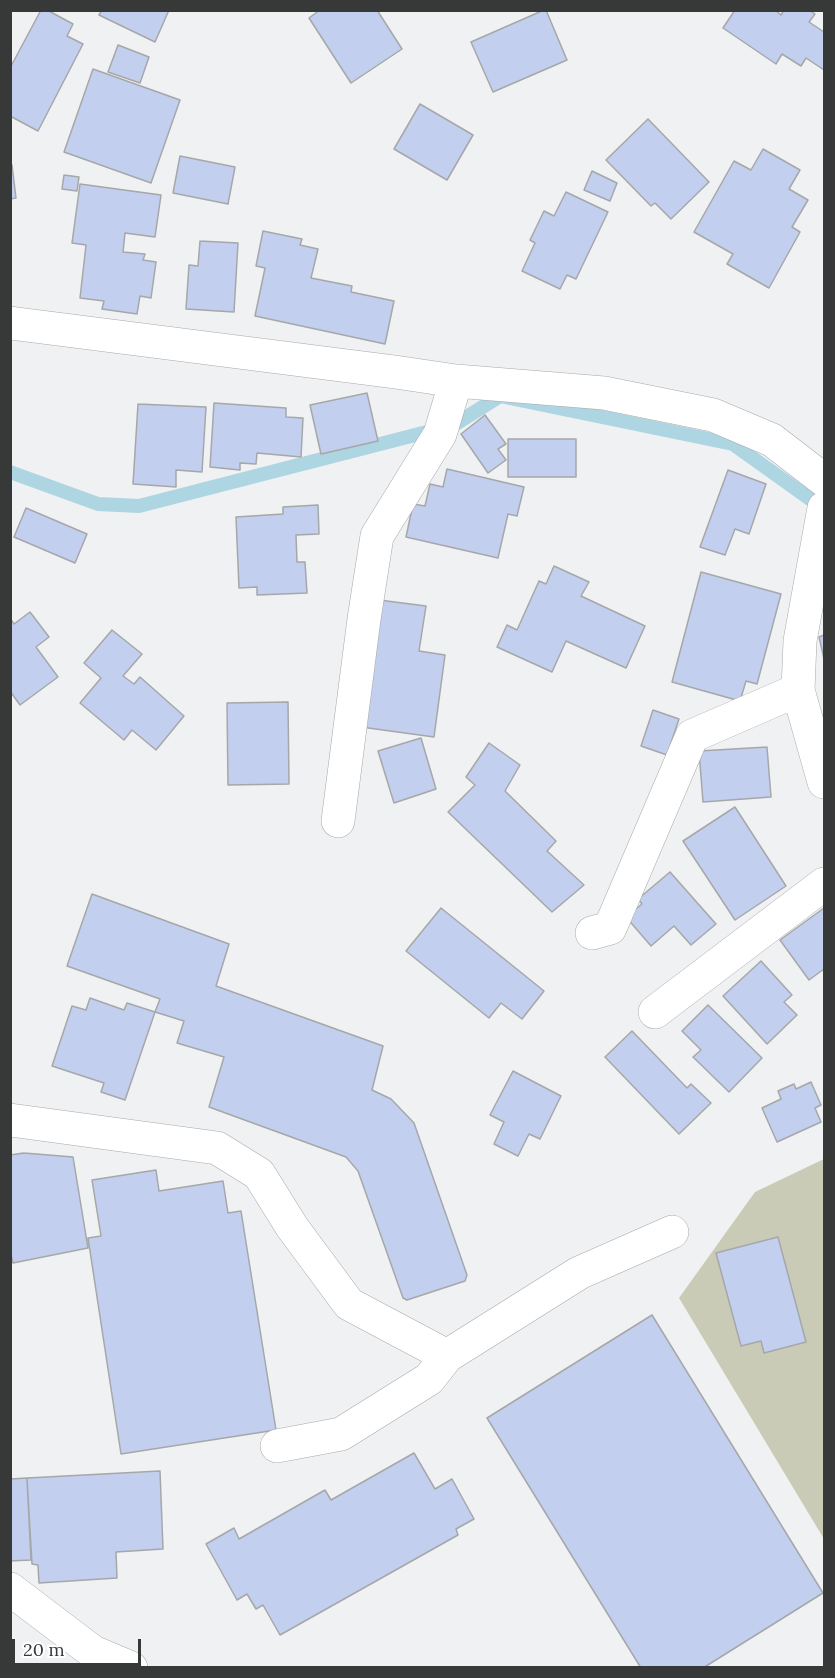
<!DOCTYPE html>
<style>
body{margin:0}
#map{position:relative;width:835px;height:1678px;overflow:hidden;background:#f0f1f2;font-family:Lora,serif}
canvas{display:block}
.frame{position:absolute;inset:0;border:12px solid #373838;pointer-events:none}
.scale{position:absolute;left:12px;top:1639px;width:129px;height:27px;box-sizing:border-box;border:3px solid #373838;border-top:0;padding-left:8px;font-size:18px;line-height:21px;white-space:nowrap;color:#373838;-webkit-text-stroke:4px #fdfeff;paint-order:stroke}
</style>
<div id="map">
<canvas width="835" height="1678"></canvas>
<div class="frame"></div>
<div class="scale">20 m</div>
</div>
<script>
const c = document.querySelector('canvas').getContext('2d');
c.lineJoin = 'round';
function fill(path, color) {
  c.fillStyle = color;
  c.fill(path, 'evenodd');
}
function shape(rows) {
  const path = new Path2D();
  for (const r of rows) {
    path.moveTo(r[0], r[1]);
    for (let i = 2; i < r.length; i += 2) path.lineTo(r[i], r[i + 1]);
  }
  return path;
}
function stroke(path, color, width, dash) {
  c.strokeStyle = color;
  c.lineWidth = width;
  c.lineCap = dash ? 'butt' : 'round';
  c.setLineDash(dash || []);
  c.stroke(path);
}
fill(shape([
 [824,1159,824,1539,679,1298,755,1192]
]), '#c9cbb6');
stroke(shape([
 [10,472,98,504,139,506,454,425,500,396,733,444,824,509]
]), '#add5e2', 14);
const building = shape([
 [41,10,47,10,73,24,67,36,83,44,38,131,10,116,10,68,41,10],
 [102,10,169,10,155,42,99,15,102,10],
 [320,10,377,10,402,49,351,83,309,18,320,10],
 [544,10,546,10,567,60,493,92,471,42,544,10],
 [735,10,775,10,781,15,784,10,809,10,815,14,809,22,824,32,824,70,806,58,801,66,782,54,776,64,723,28,735,10],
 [118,45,149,57,140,83,108,72,118,45],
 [93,69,180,100,151,183,64,152,93,69],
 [420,104,473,135,447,180,394,149,420,104],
 [648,119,709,182,671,219,655,203,651,206,606,160,648,119],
 [763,149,800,170,789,189,808,200,792,227,800,232,769,288,727,264,733,254,694,232,734,161,751,170,763,149],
 [180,156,235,167,228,204,173,193,180,156],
 [10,165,12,165,16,198,10,199,10,165],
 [592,171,617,183,610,201,584,190,592,171],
 [64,175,79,177,77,191,62,189,64,175],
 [80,184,161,195,155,237,125,233,123,252,145,254,143,260,156,262,151,298,140,296,137,314,102,309,104,301,80,298,86,245,72,243,80,184],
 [566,192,608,212,576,279,567,275,560,289,522,271,535,243,530,240,544,211,554,216,566,192],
 [263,231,302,239,300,245,318,249,311,278,352,286,351,292,394,301,385,344,255,316,265,268,256,266,263,231],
 [200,241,238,243,234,312,186,309,189,265,198,266,200,241],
 [367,393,378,441,321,454,310,405,367,393],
 [214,403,286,408,286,417,303,418,301,457,257,453,256,464,240,463,240,470,210,467,214,403],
 [138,404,206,407,202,472,176,470,176,487,133,484,138,404],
 [485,415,506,444,498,449,506,460,488,473,461,434,485,415],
 [508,439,576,439,576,477,508,477,508,439],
 [447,469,524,487,517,516,508,514,498,558,406,537,413,504,425,506,430,484,443,487,447,469],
 [728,470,766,484,749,534,735,529,725,555,700,547,728,470],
 [318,505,319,534,296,535,297,562,305,562,307,593,257,595,257,587,239,588,236,517,283,514,283,507,318,505],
 [26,508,87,534,75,563,14,537,26,508],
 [554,566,589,582,581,596,645,626,626,668,566,641,552,672,497,647,507,625,517,630,539,581,546,584,554,566],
 [701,572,781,594,757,684,746,681,740,701,672,682,701,572],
 [379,600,426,606,419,651,445,655,434,737,361,727,379,600],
 [30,612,49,637,36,647,58,677,20,705,10,691,10,618,14,624,30,612],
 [112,630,142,654,123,676,134,684,140,677,184,716,156,750,132,730,124,740,80,703,101,678,84,663,112,630],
 [824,635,824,659,819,637,824,635],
 [288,702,289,784,228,785,227,703,288,702],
 [653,710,679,719,667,755,641,746,653,710],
 [421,738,436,789,394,803,378,751,421,738],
 [489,743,520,765,505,791,556,841,547,851,584,885,552,912,448,812,475,785,466,777,489,743],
 [767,747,771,797,703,802,699,751,767,747],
 [735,807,786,886,735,920,683,841,735,807],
 [670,872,716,924,691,945,674,926,651,946,626,917,642,904,638,899,670,872],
 [92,894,229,944,216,986,383,1046,372,1090,391,1099,414,1123,467,1275,465,1281,407,1300,403,1298,358,1171,346,1157,209,1107,224,1057,177,1043,184,1021,155,1012,160,999,67,966,92,894],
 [441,908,544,991,522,1019,501,1003,489,1018,406,951,441,908],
 [824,908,824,969,809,980,780,940,824,908],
 [761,961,792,995,784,1002,797,1015,767,1044,723,996,761,961],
 [90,998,124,1010,127,1003,155,1012,125,1100,101,1092,104,1083,52,1066,72,1006,86,1010,90,998],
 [708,1005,762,1058,729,1092,693,1057,701,1050,682,1031,708,1005],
 [632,1031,687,1088,691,1084,711,1103,679,1134,605,1057,632,1031],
 [513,1071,561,1096,540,1139,529,1134,518,1156,494,1144,504,1122,490,1115,513,1071],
 [811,1082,821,1105,815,1108,821,1122,777,1142,762,1108,781,1099,778,1091,794,1084,796,1089,811,1082],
 [24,1153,73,1157,88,1248,13,1263,10,1251,10,1155,24,1153],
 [156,1170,159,1191,223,1181,228,1213,241,1211,276,1430,121,1454,88,1238,101,1236,92,1180,156,1170],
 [778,1237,806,1342,764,1353,761,1341,741,1346,716,1253,778,1237],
 [652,1315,823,1593,703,1668,641,1668,487,1418,652,1315],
 [414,1453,435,1489,452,1479,474,1519,456,1529,458,1535,280,1635,263,1605,256,1609,247,1594,237,1600,206,1544,234,1528,239,1539,325,1490,331,1500,414,1453],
 [160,1471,163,1549,116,1552,117,1578,39,1583,38,1565,32,1564,27,1478,160,1471],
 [27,1478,31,1560,10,1561,10,1479,27,1478]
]);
fill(building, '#c2cfee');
stroke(building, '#a6a7a9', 1.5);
const minor = shape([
 [10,323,395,372,456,381,604,393,713,415,772,440,824,480],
 [824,508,800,641,798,690,824,782],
 [338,821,364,619,377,536,440,434,456,381],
 [592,933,610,928,692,736,798,690],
 [655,1012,824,884],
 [10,1120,217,1148,259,1174,292,1227,349,1304,447,1356,579,1273,672,1232],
 [277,1446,341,1434,429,1379,447,1356],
 [10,1589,93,1652,131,1668]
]);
stroke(minor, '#a8a9ab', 34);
stroke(minor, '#fff', 33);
</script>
